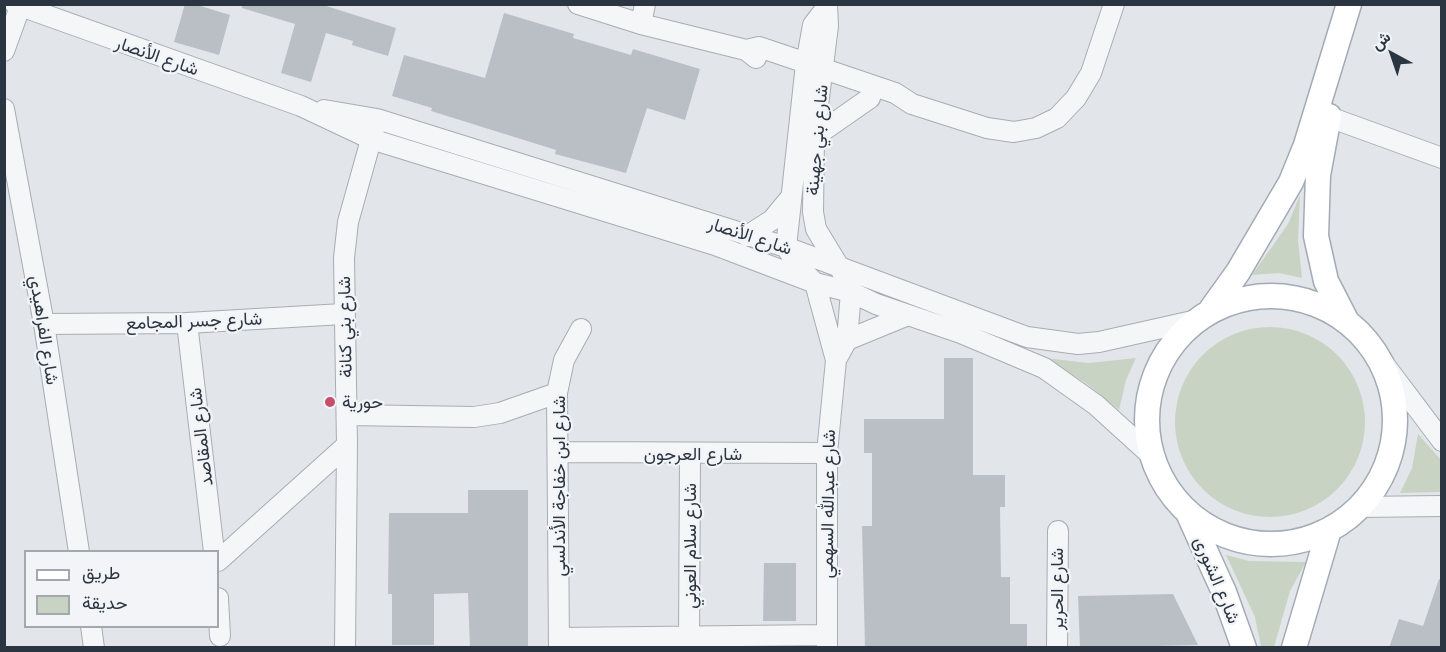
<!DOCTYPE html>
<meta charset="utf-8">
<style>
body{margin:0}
#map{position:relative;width:1446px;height:652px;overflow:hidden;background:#e2e6ea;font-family:Lato,Vazirmatn,sans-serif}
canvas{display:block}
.frame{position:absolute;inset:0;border:6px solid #2b3541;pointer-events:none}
.legend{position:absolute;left:24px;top:550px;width:195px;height:78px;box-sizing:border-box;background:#f2f4f7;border:2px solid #a2a8ae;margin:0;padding:8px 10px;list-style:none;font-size:18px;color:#2b3541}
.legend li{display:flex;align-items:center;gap:12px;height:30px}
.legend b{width:30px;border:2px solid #a2a8ae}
.north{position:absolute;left:1362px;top:24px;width:60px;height:60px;-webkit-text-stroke:4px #f2f4f7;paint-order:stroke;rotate:320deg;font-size:16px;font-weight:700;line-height:24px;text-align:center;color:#2b3541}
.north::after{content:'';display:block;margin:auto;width:21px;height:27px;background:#2b3541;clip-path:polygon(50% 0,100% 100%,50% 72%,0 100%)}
</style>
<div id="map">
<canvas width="1446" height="652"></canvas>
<div class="frame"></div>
<ul class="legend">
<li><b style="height:8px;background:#fff"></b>طريق</li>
<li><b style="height:16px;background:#c9d3c4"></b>حديقة</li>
</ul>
<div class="north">ش</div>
</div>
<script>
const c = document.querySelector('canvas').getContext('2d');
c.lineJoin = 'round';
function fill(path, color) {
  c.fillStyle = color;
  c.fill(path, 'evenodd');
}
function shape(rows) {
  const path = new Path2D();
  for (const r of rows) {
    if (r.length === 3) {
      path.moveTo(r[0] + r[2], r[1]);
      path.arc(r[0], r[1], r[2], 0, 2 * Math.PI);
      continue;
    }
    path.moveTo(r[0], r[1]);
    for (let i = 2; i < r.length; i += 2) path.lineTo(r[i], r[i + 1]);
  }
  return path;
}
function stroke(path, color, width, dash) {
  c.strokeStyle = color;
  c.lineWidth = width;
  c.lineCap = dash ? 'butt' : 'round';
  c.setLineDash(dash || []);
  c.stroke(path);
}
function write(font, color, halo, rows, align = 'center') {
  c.font = font + ' Lato,Vazirmatn,sans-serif';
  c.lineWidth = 4.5;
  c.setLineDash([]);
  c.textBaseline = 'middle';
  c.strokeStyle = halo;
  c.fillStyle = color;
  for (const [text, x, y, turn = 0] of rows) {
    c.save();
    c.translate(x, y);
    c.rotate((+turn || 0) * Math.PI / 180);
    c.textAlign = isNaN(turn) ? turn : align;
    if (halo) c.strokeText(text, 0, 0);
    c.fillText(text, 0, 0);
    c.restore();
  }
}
fill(shape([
 [1300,195,1298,240,1302,278,1279,273,1252,275,1288,224],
 [1270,422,95],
 [1045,358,1089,363,1136,358,1126,380,1119,410,1087,384],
 [1418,434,1441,460,1441,492,1400,493,1412,468],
 [1226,555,1249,561,1306,562,1290,591,1274,647,1261,647,1255,617]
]), '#c9d3c4');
fill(shape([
 [185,4,194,4,230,15,219,55,174,42],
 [242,4,320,4,396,28,388,56,352,45,353,41,326,33,311,82,281,73,295,24,242,8],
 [504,13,574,34,573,38,631,55,633,49,700,69,685,120,647,108,626,173,555,154,556,150,431,111,432,108,392,96,404,55,485,78],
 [944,358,973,358,973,475,1005,475,1005,507,1000,507,1001,577,1010,577,1010,624,1027,624,1027,648,865,648,862,526,872,526,872,453,864,453,864,419,944,419],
 [468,490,528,490,528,648,470,648,468,593,434,594,434,645,392,645,392,594,388,594,389,513,468,513],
 [764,563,796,563,796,621,763,621],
 [1439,579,1442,580,1442,648,1389,648,1399,619,1423,626],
 [1173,594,1198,645,1080,648,1078,596]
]), '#babfc6');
const minor = shape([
 [15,4,301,106,371,139,715,245,815,283,851,292,876,304,961,333,1044,368,1096,405,1151,455],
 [578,4,641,24,746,50,756,58],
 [827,4,828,26,814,137,813,212,816,229,847,280,851,292,847,340,836,360,827,453,827,648],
 [826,8,813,25,806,64,786,247,798,266,815,283,836,360],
 [641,24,645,4],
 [746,50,759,47,895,93,912,104,987,128,1014,132,1036,128,1057,118,1076,98,1091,73,1114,4],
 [4,51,20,7],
 [4,109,44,324,79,552],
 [324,110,377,119,786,247,1027,337,1078,344,1099,342,1197,320],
 [1329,117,1442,158],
 [814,137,870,98],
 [747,236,772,220,791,197],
 [187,323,214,552],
 [44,324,187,323,343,314],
 [847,340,908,315],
 [1378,356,1442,441],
 [347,415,474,417,500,413,557,393],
 [558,452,827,453],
 [1359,507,1442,506],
 [218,561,347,445],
 [218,598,220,636],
 [91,626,94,648],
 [559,638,826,635],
 [689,638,690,455],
 [345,648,347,445,344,258,348,222,374,129],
 [559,648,557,393,564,360,581,329],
 [1057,648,1058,531]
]);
const major = shape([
 [1329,116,1318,175,1316,236,1326,281,1346,320],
 [1271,420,124],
 [1210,311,1238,272,1291,182,1306,145,1349,4],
 [1189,515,1224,592,1244,648],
 [1294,648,1329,530]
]);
stroke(minor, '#a7adb4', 22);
stroke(major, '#a2abb5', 27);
stroke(minor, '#f5f6f8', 20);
stroke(major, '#fff', 24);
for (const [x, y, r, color] of [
 [330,402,6,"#c74f69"]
]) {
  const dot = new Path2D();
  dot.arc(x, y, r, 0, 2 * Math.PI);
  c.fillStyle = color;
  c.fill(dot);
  stroke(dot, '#f2f4f7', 2);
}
write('18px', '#2b3541', '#f2f4f7', [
 ["شارع الأنصار",157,56,19],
 ["شارع بني جهينة",817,140,-85],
 ["شارع الأنصار",750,236,18],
 ["شارع جسر المجامع",194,321,-2],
 ["شارع بني كنانة",345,327,-91],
 ["شارع الفراهيدي",44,330,81],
 ["شارع المقاصد",201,437,-97],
 ["شارع العرجون",693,454],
 ["شارع ابن خفاجة الأندلسي",559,486,-90],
 ["شارع عبدالله السهمي",828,504,-89],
 ["شارع سلام العوني",690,546,-90],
 ["شارع الشورى",1217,580,67],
 ["شارع الحرير",1057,589,-90]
]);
write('18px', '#2b3541', '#f2f4f7', [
 ["حورية",342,402]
], 'left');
</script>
